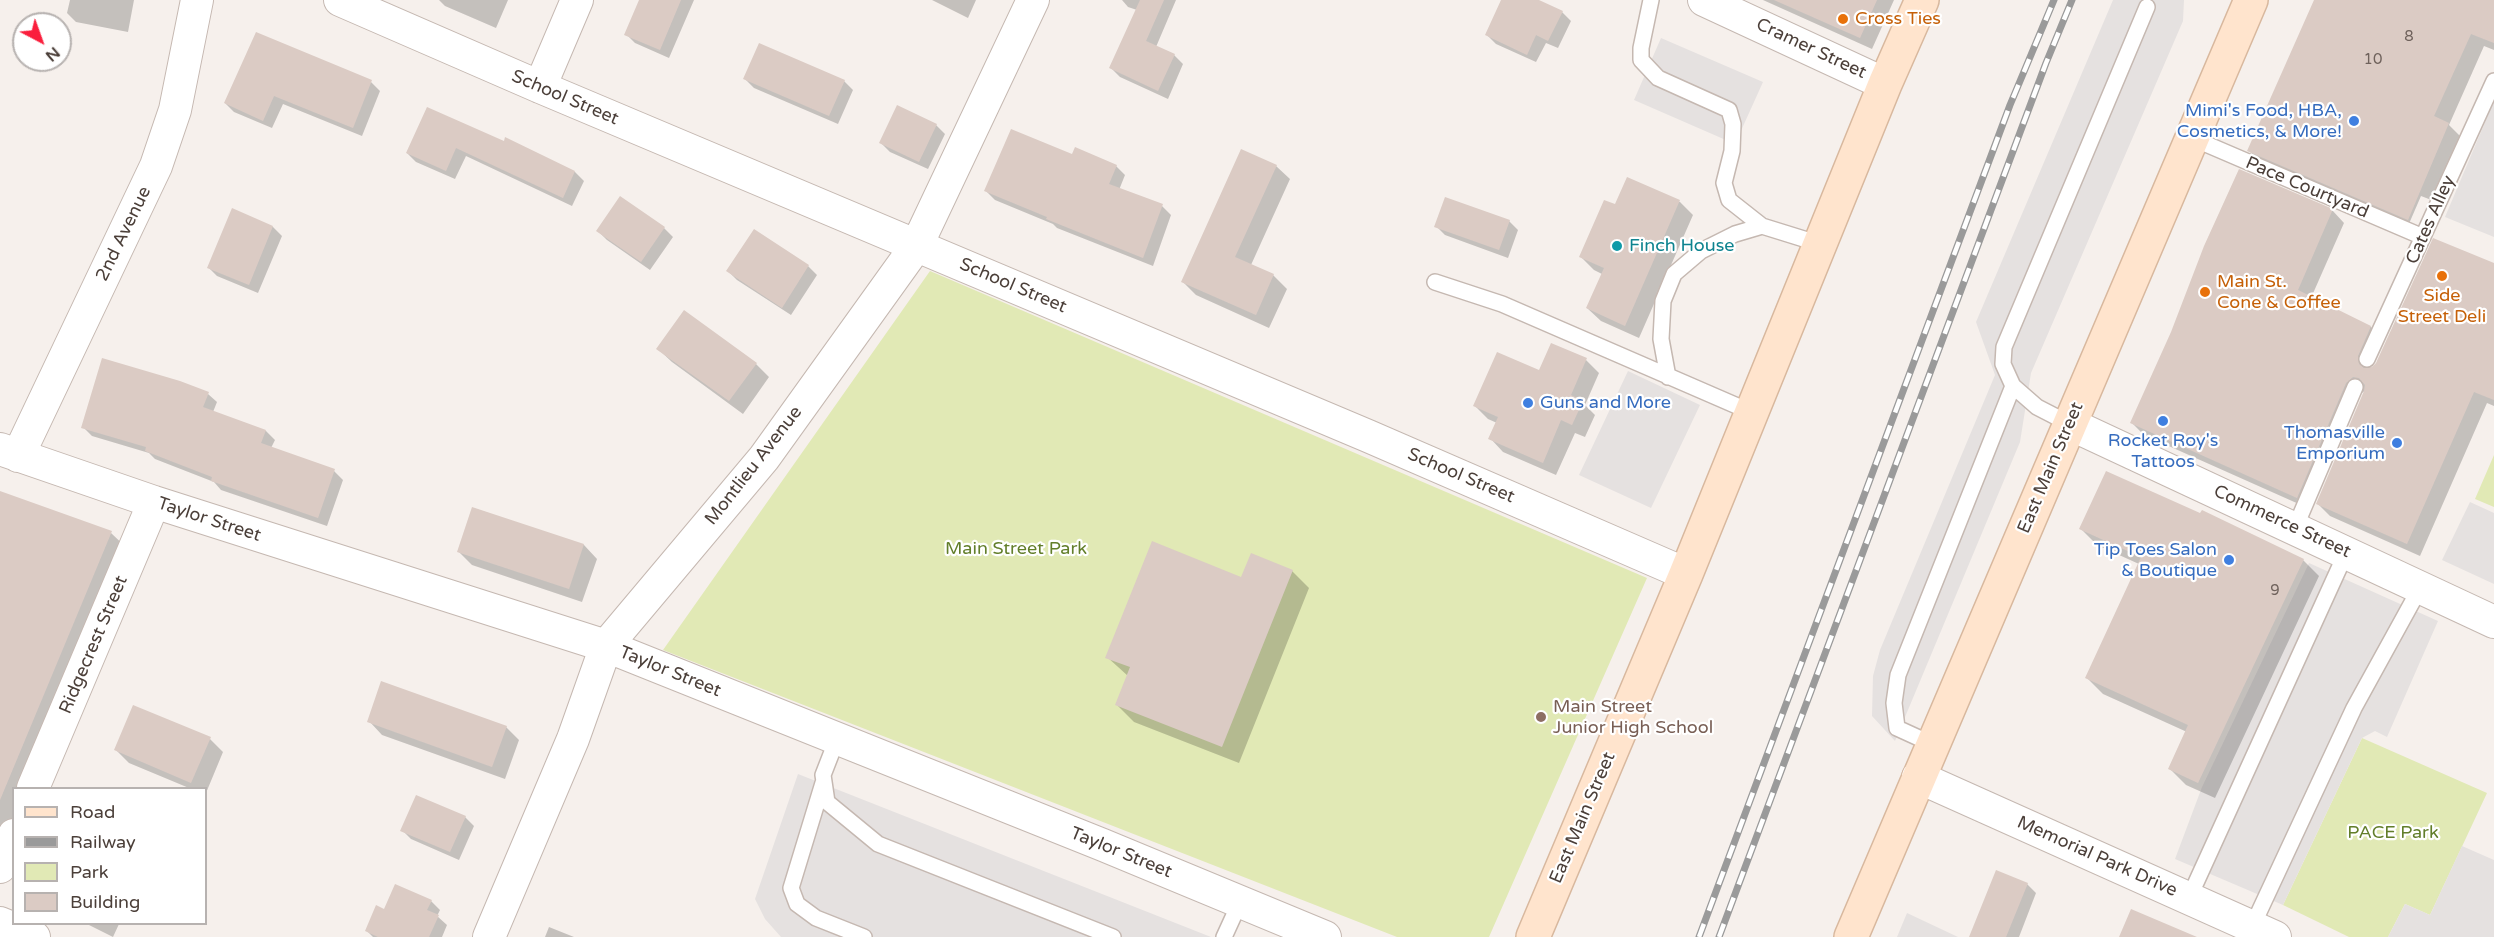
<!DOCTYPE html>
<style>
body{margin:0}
#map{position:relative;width:2494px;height:937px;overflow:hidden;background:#f6f0ec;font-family:"Varela Round",sans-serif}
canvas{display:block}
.legend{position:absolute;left:12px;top:787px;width:195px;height:138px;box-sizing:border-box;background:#fff;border:2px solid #b7b2b0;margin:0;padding:8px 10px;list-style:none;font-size:18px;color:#4b3f39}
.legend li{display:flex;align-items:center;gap:12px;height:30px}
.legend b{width:30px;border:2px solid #b7b2b0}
.north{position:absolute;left:12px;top:12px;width:60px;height:60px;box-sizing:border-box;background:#fff;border:2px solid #b7b2b0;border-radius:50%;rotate:139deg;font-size:16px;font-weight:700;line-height:24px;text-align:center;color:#4b3f39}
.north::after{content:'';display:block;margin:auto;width:21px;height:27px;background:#fa1e3c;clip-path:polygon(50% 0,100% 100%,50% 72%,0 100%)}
</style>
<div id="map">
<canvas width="2494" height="937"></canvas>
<ul class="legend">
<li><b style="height:8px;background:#ffe4cd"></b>Road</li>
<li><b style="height:8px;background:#9a9a9a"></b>Railway</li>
<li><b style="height:16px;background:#e1e9b5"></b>Park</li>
<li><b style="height:16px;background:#dbcbc4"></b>Building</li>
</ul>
<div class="north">N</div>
</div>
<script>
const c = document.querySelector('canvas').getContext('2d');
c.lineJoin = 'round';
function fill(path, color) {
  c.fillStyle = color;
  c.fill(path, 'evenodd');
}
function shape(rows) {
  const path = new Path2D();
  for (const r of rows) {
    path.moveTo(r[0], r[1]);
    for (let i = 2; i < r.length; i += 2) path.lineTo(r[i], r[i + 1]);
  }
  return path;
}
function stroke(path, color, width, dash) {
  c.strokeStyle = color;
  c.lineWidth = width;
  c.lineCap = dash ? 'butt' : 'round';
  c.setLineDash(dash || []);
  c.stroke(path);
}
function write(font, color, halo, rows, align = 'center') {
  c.font = font + ' "Varela Round",sans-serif';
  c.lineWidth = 4.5;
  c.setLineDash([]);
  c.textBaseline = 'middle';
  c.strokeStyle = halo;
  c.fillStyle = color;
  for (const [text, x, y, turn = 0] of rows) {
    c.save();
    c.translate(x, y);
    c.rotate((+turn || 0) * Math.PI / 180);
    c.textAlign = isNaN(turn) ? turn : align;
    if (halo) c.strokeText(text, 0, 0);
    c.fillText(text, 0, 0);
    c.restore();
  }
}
fill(shape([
 [930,271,1647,578,1489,937,1397,937,663,650],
 [2494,455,2494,507,2475,499],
 [2362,738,2487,793,2430,915,2405,904,2388,937,2349,937,2283,905]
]), '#e1e9b5');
fill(shape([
 [2113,0,2184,0,2183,21,2031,373,2020,442,1895,741,1872,716,1873,676,1880,650,1995,375,1976,322],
 [1661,38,1763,82,1735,144,1634,100],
 [2494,101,2494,237,2445,217],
 [1628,371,1700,405,1651,508,1579,475],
 [2470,502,2494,513,2494,584,2442,560],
 [2309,563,2438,621,2387,737,2375,731,2362,738,2283,905,2175,859,2202,787],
 [798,774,1211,937,781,937,765,919,755,899],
 [2462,846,2494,860,2494,937,2388,937,2405,904,2430,915],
 [1907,913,1958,937,1897,937]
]), '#e5e1e0');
fill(shape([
 [70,0,134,0,128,32,76,22,67,13],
 [439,0,508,0,496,28,445,6],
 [641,0,694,0,669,58,635,43,626,34],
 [932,0,976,0,968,18],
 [1122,0,1176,0,1156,47,1174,55,1183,64,1168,99,1120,77,1111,68,1137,10,1128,7],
 [1503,0,1535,0,1562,12,1571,21,1558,48,1546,43,1536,62,1496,44,1487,35],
 [1763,0,1894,0,1872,49],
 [2315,0,2494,0,2494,50,2484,46,2449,125,2461,137,2434,201,2421,196,2408,226,2262,163,2249,151],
 [745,79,844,81,853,90,838,124,754,88],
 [371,82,380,91,362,136,283,104,272,128,234,112,225,103],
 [936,125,945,134,928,169,890,152,881,143],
 [506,139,575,172,584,181,572,206,466,156,455,179,416,162,407,153,504,143],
 [1073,156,1116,166,1125,175,1119,190,1162,206,1171,215,1153,266,1057,228,1053,224,995,200,986,191],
 [1276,166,1290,179,1251,265,1273,275,1287,289,1269,328,1196,295,1183,282],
 [1628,179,1680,202,1693,215,1639,338,1601,321,1587,308,1602,274,1594,270,1581,257,1615,206],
 [233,210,273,227,282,236,258,293,217,276,208,267],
 [2332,210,2344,223,2311,298,2371,327,2383,339,2370,369,2494,266,2494,406,2487,403,2420,556,2330,516,2318,504,2366,390,2358,396,2310,509,2144,435,2132,423],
 [1509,221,1518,230,1508,258,1445,235,1436,226],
 [664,228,673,237,650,270,607,240,598,231],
 [808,266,817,275,791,315,737,280,728,271],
 [658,349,756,364,769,377,743,414,672,362],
 [1586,360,1599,373,1585,405,1595,415,1585,437,1575,433,1556,475,1503,452,1490,438,1497,423,1488,419,1475,406,1540,372],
 [208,394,217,402,213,412,266,431,275,440,271,448,334,471,343,480,327,526,221,490,214,482,155,459,149,453,92,436,83,427],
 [0,492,111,533,129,550,29,788,14,788,14,827,0,829],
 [473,508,584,545,597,559,582,602,472,565,459,552],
 [2081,529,2303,560,2319,576,2215,798,2186,785,2170,769,2187,732,2103,694,2087,678,2139,564,2097,545],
 [1292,571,1309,588,1239,763,1134,722,1117,705,1128,676,1107,657,1242,579],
 [369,721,506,727,519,740,505,779,382,735],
 [210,739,223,752,206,793,206,788,189,788,129,763,116,750],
 [465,817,474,826,459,860,411,839,402,830],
 [2027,884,2036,893,2019,937,1976,937],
 [431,901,440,910,437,916,447,925,442,937,373,937,367,931],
 [87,924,119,924,113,937],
 [549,927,574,937,545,937]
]), '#0003');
fill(shape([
 [639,0,681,0,660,50,624,35],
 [1140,0,1164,0,1146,41,1175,54,1158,91,1109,68],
 [1501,0,1539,0,1563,11,1548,41,1536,35,1527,55,1485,35],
 [1774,0,1877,0,1860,38],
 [2314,0,2494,0,2494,43,2471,34,2434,116,2449,123,2408,220,2247,151],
 [256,32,372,80,353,128,274,96,263,121,224,103],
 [759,43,845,80,829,116,743,79],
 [897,105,937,124,919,162,879,143],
 [427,107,504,141,505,137,575,171,563,198,456,148,446,171,406,153],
 [1011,129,1072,154,1075,147,1117,165,1109,184,1163,204,1143,258,1046,219,1047,217,984,191],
 [1241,149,1277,165,1235,257,1274,274,1256,315,1181,282],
 [2239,169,2333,209,2298,290,2371,326,2358,356,2359,364,2364,368,2372,367,2376,363,2433,238,2494,263,2494,400,2474,392,2407,544,2316,504,2364,391,2365,385,2359,378,2353,377,2346,383,2297,498,2130,423,2171,332,2204,246],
 [1627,177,1680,200,1625,326,1586,308,1604,268,1579,257,1604,200,1615,204],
 [620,196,665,227,641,262,596,231],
 [1445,197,1510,220,1499,250,1434,227],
 [232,208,273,226,249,285,207,268],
 [754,229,809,265,782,308,726,271],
 [684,310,757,363,729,401,656,349],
 [1551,343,1587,358,1571,395,1583,401,1572,425,1561,420,1543,463,1488,439,1498,417,1473,406,1497,352,1539,370],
 [102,358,180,381,209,392,203,407,266,430,261,443,335,469,318,518,211,481,212,477,145,451,146,447,81,428],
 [2106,471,2200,513,2202,510,2304,559,2198,783,2168,769,2188,725,2085,678,2141,557,2079,529],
 [0,491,112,531,0,800],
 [472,507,584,544,569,589,457,552],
 [1152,541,1241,577,1251,553,1293,570,1222,747,1115,705,1130,667,1105,658],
 [381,681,507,726,492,767,367,722],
 [133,705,211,737,191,783,114,750],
 [416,795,466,816,450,852,400,831],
 [1996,870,2028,883,2006,937,1969,937],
 [395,884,432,900,427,910,439,915,429,937,378,937,365,931,376,905,384,909],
 [2131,909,2197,937,2119,937]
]), '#dbcbc4');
const lane = shape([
 [1651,0,1641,48,1641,60,1658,78,1729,110,1733,124,1732,151,1724,183,1729,200,1762,226],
 [2192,138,2423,237],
 [1435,282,1502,304,1751,412],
 [2367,359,2494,81],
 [1668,377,1661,339,1663,301,1674,274,1701,251,1735,234,1762,226,1820,244],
 [2070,424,2037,407,2013,386,2003,364,2004,347,2147,7],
 [2295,528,2355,387],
 [837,739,823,775,827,802,878,844,1113,937],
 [1932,744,1897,728,1894,703,1898,675,2013,386],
 [823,783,791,888,797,904,816,918,864,937],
 [2189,898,2346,553],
 [2252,927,2354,708,2420,588],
 [1224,937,1240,902]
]);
const street = shape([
 [340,0,540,87,1368,436,1686,574],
 [1704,0,1885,84],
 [540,87,577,0],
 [2070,424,2494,622],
 [0,449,154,502,606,646,1103,845,1325,937],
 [18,456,156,166,175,110,197,0],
 [1918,777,2275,937],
 [33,788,154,502],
 [0,867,14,835],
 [0,923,34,937],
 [489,937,573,739,606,646,764,458,917,245,1033,0]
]);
const secondary = shape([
 [1533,937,1686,574,1885,84,1922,0],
 [1851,937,2251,0]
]);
stroke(lane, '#c5b8b1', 18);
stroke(street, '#c5b8b1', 34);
stroke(secondary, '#d8b89e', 36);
stroke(lane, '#fff', 15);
stroke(street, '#fff', 32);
stroke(secondary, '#ffe4cd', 33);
const rail = shape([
 [1699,937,2010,105,2054,0],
 [1719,937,2046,63,2072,0]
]);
stroke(rail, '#9a9a9a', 7);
stroke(rail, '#fff', 4.5, [14]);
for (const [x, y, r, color] of [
 [1843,19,6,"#e8710a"],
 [2354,121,6,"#3f7fe0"],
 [1617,246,6,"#0f9aa8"],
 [2442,276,6,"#e8710a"],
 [2205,292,6,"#e8710a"],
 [1528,403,6,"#3f7fe0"],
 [2163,421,6,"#3f7fe0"],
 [2397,443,6,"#3f7fe0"],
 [2229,560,6,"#3f7fe0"],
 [1541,717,6,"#8d6e63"]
]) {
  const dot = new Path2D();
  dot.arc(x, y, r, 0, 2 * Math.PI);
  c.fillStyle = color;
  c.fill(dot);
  stroke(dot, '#fff', 2);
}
write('15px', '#6f625c', null, [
 ["8",2409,37],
 ["10",2373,60],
 ["9",2275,591]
]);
write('18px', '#c56008', '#fff', [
 ["Cross Ties",1855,19],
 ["Main St.",2217,282],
 ["Cone & Coffee",2217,303],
 ["Side",2442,296,"center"],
 ["Street Deli",2442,317,"center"]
], 'left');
write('18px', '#4b3f39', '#fff', [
 ["Cramer Street",1811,49,25],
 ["School Street",565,98,23],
 ["Pace Courtyard",2307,188,23],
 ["Cates Alley",2431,220,-66],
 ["2nd Avenue",124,234,-64],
 ["School Street",1013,286,23],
 ["Montlieu Avenue",754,466,-52],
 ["East Main Street",2051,468,-67],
 ["School Street",1461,476,23],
 ["Taylor Street",209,520,18],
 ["Commerce Street",2282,522,25],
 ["Ridgecrest Street",94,645,-67],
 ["Taylor Street",670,672,22],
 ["East Main Street",1583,818,-67],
 ["Taylor Street",1121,853,22],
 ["Memorial Park Drive",2097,857,24]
]);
write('18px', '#366cbe', '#fff', [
 ["Mimi's Food, HBA,",2342,111],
 ["Cosmetics, & More!",2342,132],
 ["Guns and More",1540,403,"left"],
 ["Thomasville",2385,433],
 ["Emporium",2385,454],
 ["Rocket Roy's",2163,441,"center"],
 ["Tattoos",2163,462,"center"],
 ["Tip Toes Salon",2217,550],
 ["& Boutique",2217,571]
], 'right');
write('18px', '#0d838f', '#fff', [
 ["Finch House",1629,246]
], 'left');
write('18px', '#627e2a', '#fff', [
 ["Main Street Park",1016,549],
 ["PACE Park",2393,833]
]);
write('18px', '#785e54', '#fff', [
 ["Main Street",1553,707],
 ["Junior High School",1553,728]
], 'left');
</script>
